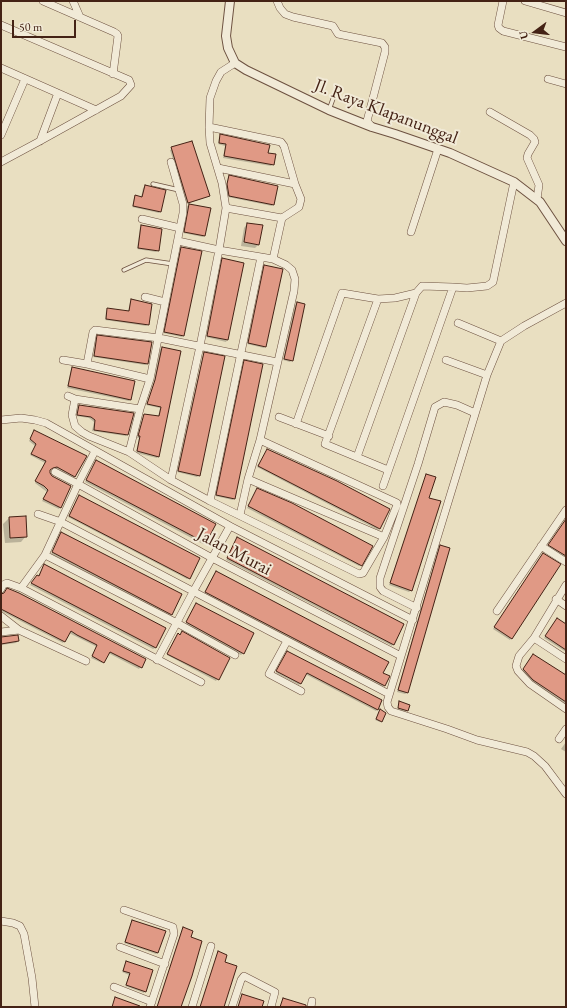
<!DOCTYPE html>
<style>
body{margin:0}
#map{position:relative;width:567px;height:1008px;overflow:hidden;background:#e9dfc1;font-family:"EB Garamond",serif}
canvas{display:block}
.frame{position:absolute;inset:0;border:2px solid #442215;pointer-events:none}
.north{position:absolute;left:515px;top:12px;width:40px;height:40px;-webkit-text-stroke:3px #f1ead7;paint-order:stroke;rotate:255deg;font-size:11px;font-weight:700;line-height:16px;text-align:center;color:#442215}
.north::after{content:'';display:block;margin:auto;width:14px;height:18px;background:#442215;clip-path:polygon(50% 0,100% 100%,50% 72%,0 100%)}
.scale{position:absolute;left:12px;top:20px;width:64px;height:18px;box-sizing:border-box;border:2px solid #442215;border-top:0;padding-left:5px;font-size:12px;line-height:14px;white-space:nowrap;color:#442215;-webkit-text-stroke:3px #f1ead7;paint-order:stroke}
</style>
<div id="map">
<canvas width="567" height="1008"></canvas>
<div class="frame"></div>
<div class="north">U</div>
<div class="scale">50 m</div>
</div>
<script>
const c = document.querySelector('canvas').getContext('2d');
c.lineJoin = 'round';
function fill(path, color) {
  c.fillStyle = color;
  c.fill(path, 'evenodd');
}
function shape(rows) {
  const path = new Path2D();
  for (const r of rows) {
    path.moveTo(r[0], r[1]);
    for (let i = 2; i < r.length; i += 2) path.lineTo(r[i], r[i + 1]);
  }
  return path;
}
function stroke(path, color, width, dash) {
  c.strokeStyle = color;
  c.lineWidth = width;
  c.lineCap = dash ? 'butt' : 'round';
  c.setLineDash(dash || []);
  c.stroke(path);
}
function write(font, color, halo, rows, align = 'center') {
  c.font = font + ' "EB Garamond",serif';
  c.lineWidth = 4;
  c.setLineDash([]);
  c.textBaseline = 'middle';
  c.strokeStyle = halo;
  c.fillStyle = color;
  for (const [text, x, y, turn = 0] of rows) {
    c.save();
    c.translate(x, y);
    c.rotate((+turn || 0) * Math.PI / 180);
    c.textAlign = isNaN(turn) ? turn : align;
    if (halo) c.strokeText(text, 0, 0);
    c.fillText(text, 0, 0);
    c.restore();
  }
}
fill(shape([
 [221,136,267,154,273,164,271,166,223,158,225,146,218,144,219,137],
 [192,142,209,196,187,204,170,150],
 [229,176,273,204,272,206,228,197,226,186,228,178],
 [145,186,160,211,159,213,132,207,134,198,135,196,141,198,143,188],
 [189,205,210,209,204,236,203,237,183,233,187,206],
 [247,224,258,245,255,248,241,246,244,228],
 [142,226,158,250,156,252,137,249,140,227],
 [182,248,183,335,182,337,163,333,180,250],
 [223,259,243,264,227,340,226,342,206,337,221,261],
 [265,266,265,346,264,348,247,344,263,268],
 [131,300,148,324,146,326,105,320,106,311,108,309,128,312,130,302],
 [297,303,292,360,290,362,283,360,295,305],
 [98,336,147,364,145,365,93,357,96,338],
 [162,348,180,352,158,456,157,458,136,453,139,438,137,438,143,417,144,415,158,417,160,408,146,405,154,382,160,349],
 [204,353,199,475,197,477,177,472,203,355],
 [245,362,234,498,233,500,215,496,243,363],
 [72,368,130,400,129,401,67,388,71,369],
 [79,406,127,434,126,436,92,431,94,422,89,418,76,416,78,407],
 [33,433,75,476,73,478,55,469,50,469,49,473,52,477,70,486,59,509,42,501,47,492,35,483,45,463,30,455,35,446,29,441],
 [267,450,379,529,378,530,257,467],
 [95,463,214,524,205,542,203,544,85,482],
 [426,475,428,498,411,590,409,592,389,585],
 [256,491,361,565,359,566,247,508],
 [79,496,189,578,187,579,68,517],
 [9,518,26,536,21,542,5,543,3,524],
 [566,520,566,554,564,557,548,547],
 [60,534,171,614,169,616,51,554],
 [236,540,393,644,392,646,226,560],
 [441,546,449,548,407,693,405,694,397,692,439,547],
 [541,556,511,638,510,640,493,629],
 [43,567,165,629,155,648,153,649,30,585,36,577,38,576],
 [214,574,382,673,384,685,382,687,204,593],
 [1,595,145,660,139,669,108,653,102,663,91,658,97,647,69,633,63,643,1,611],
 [195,606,243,653,241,655,186,624],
 [557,619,566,625,566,652,544,638],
 [177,636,229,658,216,681,167,655],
 [1,638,18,641,16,643,1,645],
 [286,654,381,701,377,710,376,711,305,674,299,685,276,673],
 [532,656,566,676,566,704,532,681,522,671],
 [400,703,407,711,405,712,397,709],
 [379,712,381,721,380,722,375,720],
 [566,742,566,752,561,749],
 [132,921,158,953,156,954,124,943],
 [183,928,180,1007,157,1007,182,930],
 [218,952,224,963,223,1007,200,1007],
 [126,962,145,991,144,993,125,986,129,975,122,972]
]), '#0003');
const building = shape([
 [220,134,270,145,268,153,276,154,274,165,224,156,226,144,219,143,220,134],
 [192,141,210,196,188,203,171,147,192,141],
 [229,175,278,186,274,205,229,196,227,184,229,175],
 [145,185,166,190,161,212,133,206,135,195,142,197,145,185],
 [189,204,211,208,205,236,184,232,189,204],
 [247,223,263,225,259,245,244,242,247,223],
 [141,225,162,229,159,251,138,248,141,225],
 [181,247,202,251,184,336,164,332,181,247],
 [222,258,244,263,228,340,207,336,222,258],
 [264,265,283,269,266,347,248,343,264,265],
 [131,299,152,304,149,325,106,319,107,308,129,311,131,299],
 [297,302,305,304,293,361,284,359,297,302],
 [97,335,152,342,148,364,94,356,97,335],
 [162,347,181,351,159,457,137,451,140,436,138,436,144,414,159,416,161,407,147,404,155,380,162,347],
 [204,352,225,356,200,476,178,471,204,352],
 [244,360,263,364,235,499,216,495,244,360],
 [72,367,135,381,131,400,68,386,72,367],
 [79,405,134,413,128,435,94,430,95,420,91,417,77,415,79,405],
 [34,430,87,456,75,477,57,467,53,468,50,470,50,473,52,476,71,486,61,508,43,499,48,490,44,486,35,481,46,461,31,454,36,444,30,439,34,430],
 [267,449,337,481,390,509,380,529,258,466,267,449],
 [96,460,216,524,206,543,86,480,96,460],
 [426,474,436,477,429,498,441,501,412,591,390,583,426,474],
 [257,488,292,503,373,546,362,566,248,506,257,488],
 [79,495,200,558,190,579,69,516,79,495],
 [26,516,27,537,10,538,9,517,26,516],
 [566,519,566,556,548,545,566,519],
 [61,532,182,594,172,615,52,552,61,532],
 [237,537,404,624,394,645,227,558,237,537],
 [440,545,450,548,408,693,398,690,440,545],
 [543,553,561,564,512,639,494,627,543,553],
 [44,564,166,628,156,648,31,583,37,575,39,576,44,564],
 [216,571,389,662,383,673,390,676,385,686,205,592,216,571],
 [7,588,19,593,146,659,142,668,110,652,104,663,92,656,97,645,77,635,71,631,65,642,1,609,1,594,4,593,7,588],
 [196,603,254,633,244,654,186,622,196,603],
 [557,618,566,624,566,650,545,636,557,618],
 [182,631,230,658,219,680,167,654,178,633,180,635,182,631],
 [18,635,19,641,1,644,1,637,18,635],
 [287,651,382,700,378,710,307,673,301,684,276,671,287,651],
 [533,654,566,675,566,702,533,680,523,669,533,654],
 [399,701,410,705,408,711,398,708,399,701],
 [380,709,386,713,382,722,376,719,380,709],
 [132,920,166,931,158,953,125,942,132,920],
 [183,927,193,931,191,937,202,941,192,976,181,1007,157,1007,183,927],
 [218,951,227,955,225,962,237,966,224,1007,200,1007,218,951],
 [126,961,153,970,146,992,126,985,130,973,123,971,126,961],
 [242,994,264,1001,262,1007,238,1007,242,994],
 [115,997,140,1006,140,1007,112,1007,115,997],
 [283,998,306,1005,306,1007,280,1007,283,998]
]);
fill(building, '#e09985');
stroke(building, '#442215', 1);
const service = shape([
 [329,110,334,96],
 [153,184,179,190],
 [124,270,146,260,173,264]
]);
const minor = shape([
 [43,1,114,32,117,34,118,36,113,74],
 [73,1,80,17],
 [277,1,280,8,285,14,293,17,333,26,338,34,382,43,385,47,385,52,367,121,372,127],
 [503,1,498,25,499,28,503,31,566,47],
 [525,1,566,13],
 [1,25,129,80,131,85,121,96,40,141,1,162],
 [1,68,96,110],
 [548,79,566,84],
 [490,112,530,135,534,139,535,142,528,154,527,158,539,185,537,199],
 [209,127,281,142,284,146,295,184,301,199,299,207,282,218,273,259,286,265,292,270,295,279,294,291,260,440,248,479,240,515],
 [1,135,25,79],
 [40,141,58,93],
 [171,162,183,204,183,213,150,379,140,409,129,452,171,480,210,501,359,574,363,573,384,537,397,505,397,503,260,440],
 [218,168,295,184],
 [226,208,282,218],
 [142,219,180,228],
 [411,232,438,149],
 [178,241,219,250,273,259],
 [145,297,165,302],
 [378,299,325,444,388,470],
 [566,303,524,326,501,341,487,375,387,702,388,707,391,711,447,729,477,740,527,752,534,756,545,766,566,794],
 [458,323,501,341],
 [63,360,87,364,150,379],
 [446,360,487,375],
 [87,364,93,332,95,330,159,338,277,362],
 [68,396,75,399,140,409],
 [75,399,72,415,75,426,82,432,89,436,129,452],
 [279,417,329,436],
 [1,420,21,418,35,420,46,423,230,526,413,620],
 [296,424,342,293,378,299,395,298,416,293,422,286,453,287],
 [357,457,416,293],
 [55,472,78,484,212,558,401,656],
 [248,479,384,537],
 [171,480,200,346,219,250,226,208,222,183,210,143,209,127,210,98,216,81,221,72,235,63],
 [383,486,453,287,467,288,487,286,493,282,514,182],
 [210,501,261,257],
 [38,514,61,522,389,694],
 [541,546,566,562],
 [45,555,177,623,235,655],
 [566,585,534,638,519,656,516,666,518,671,530,684,566,709],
 [21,588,45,555,78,484,95,451],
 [1,589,3,585,7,583,21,588,201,682],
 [556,599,566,606],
 [417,608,383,591,380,587,380,578,418,464,435,407,444,402,457,405,475,413],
 [497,611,566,510],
 [1,616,19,630],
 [1,632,19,630,86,661],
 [534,638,566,659],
 [287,641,269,674,301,691],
 [157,660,193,592,230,526],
 [559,739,566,729],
 [124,910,173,927,174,934,150,1007],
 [1,921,13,923,20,926,24,934,32,978,35,1007],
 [120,947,165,964],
 [114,987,152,1002],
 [192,1007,211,946],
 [232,1007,241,980,244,976,275,992,271,1007],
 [311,1007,312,1001]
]);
const tertiary = shape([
 [230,1,226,36,228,48,235,63,246,70,329,110,372,127,395,134,450,153,514,182,540,202,566,241]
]);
stroke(service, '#6d5140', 5);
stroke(minor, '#6d5140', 8);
stroke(tertiary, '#6d5140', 10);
stroke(service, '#f1ead7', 3.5);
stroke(minor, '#f1ead7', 7);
stroke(tertiary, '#f1ead7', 8);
write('18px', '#442215', '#f1ead7', [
 ["Jl. Raya Klapanunggal",386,112,21],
 ["Jalan Murai",234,552,28]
]);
</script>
